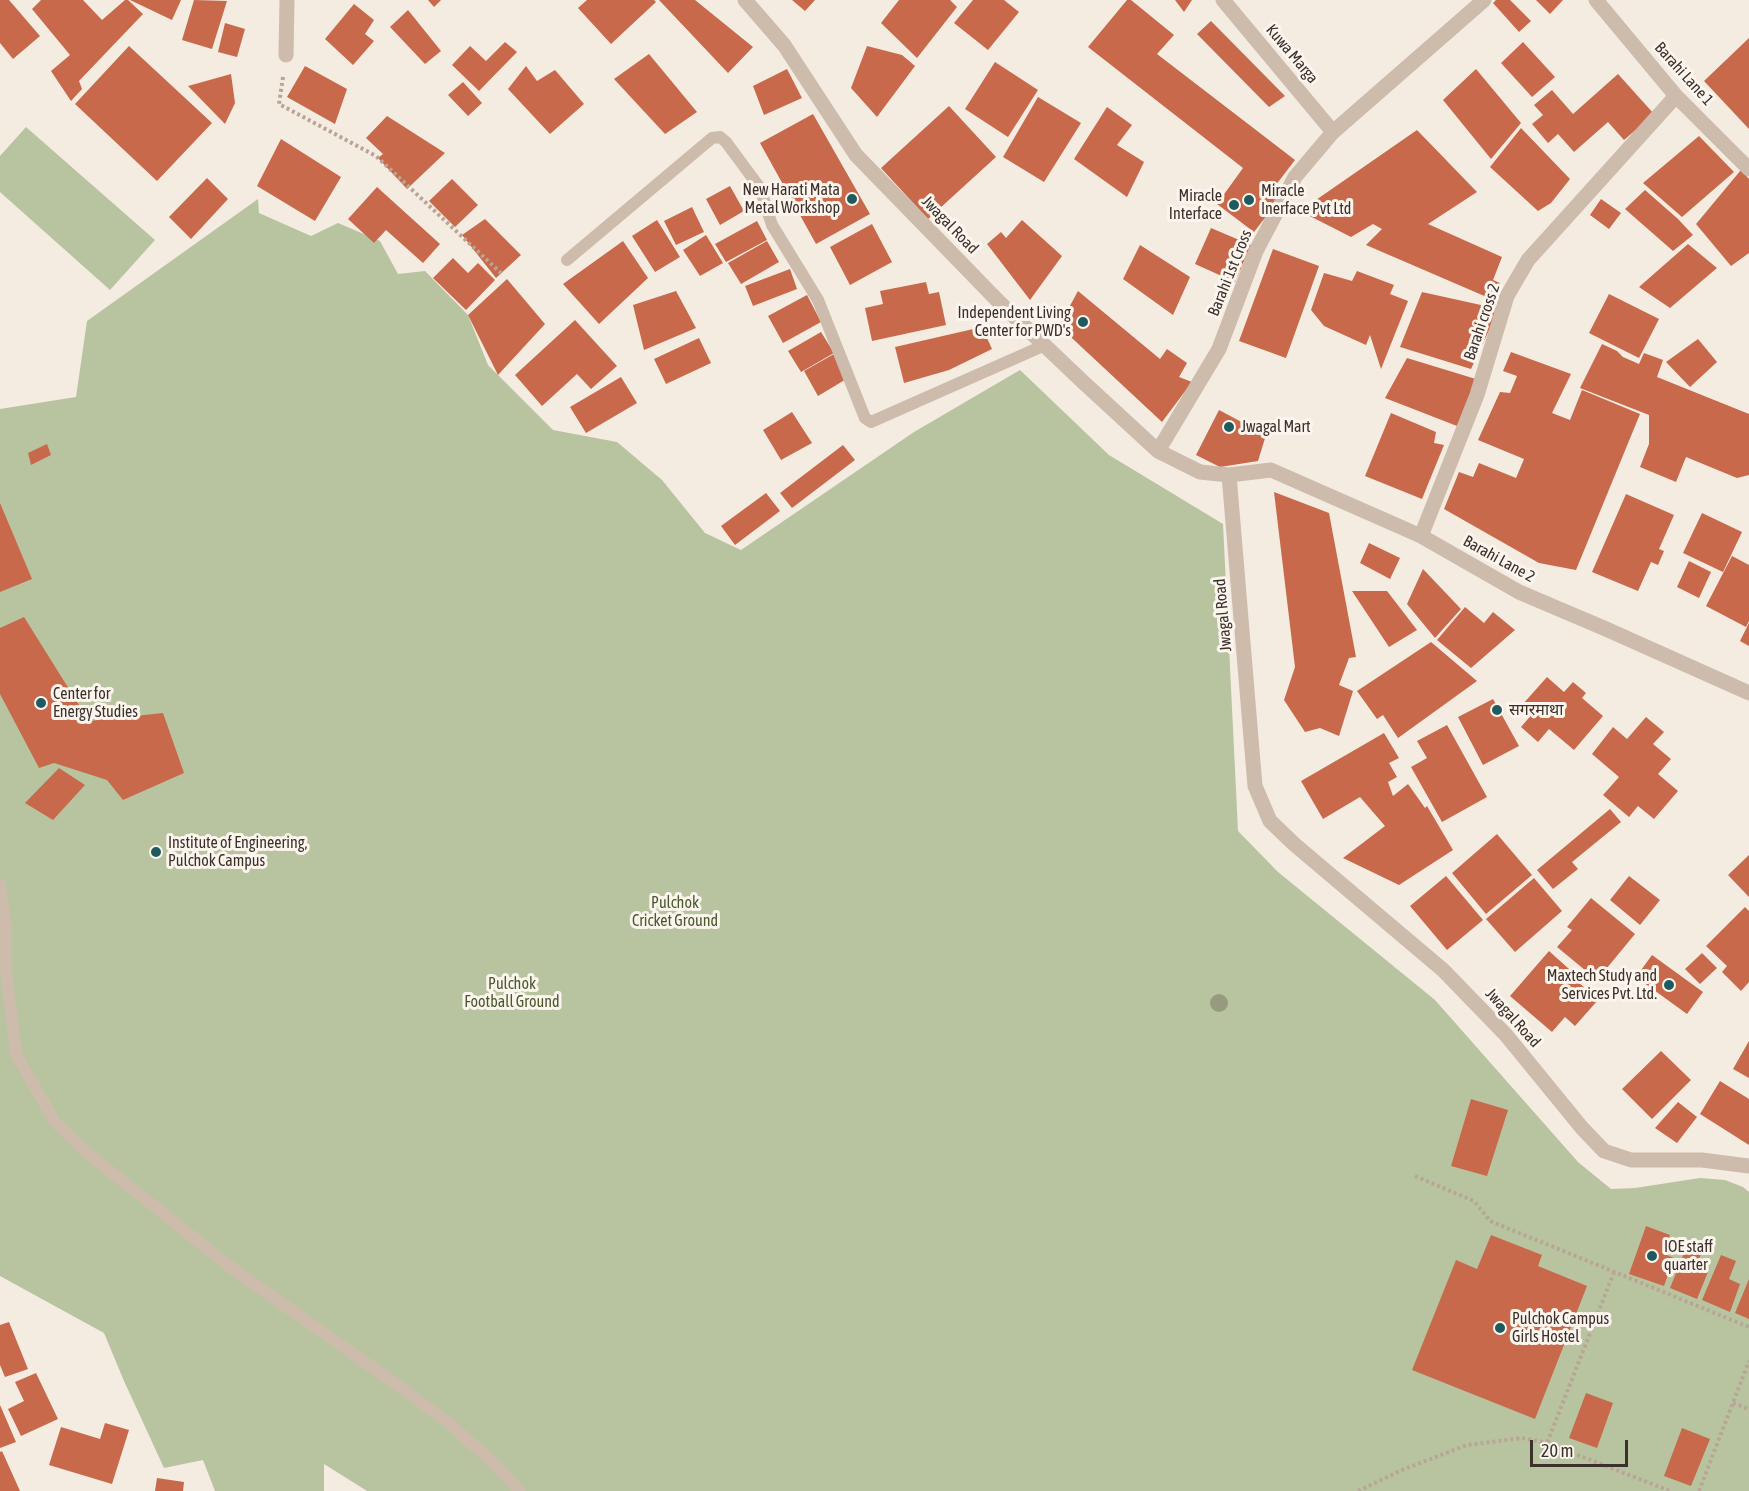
<!DOCTYPE html>
<meta charset="utf-8">
<style>
body{margin:0}
#map{position:relative;width:1749px;height:1491px;overflow:hidden;background:#f4ebe1;font-family:"Asap Condensed",sans-serif}
canvas{display:block}
.scale{position:absolute;left:1530px;top:1440px;width:98px;height:27px;box-sizing:border-box;border:3px solid #3b302b;border-top:0;padding-left:8px;font-size:18px;line-height:21px;white-space:nowrap;color:#3b302b;-webkit-text-stroke:4px #fbf5ee;paint-order:stroke}
</style>
<div id="map">
<canvas width="1749" height="1491"></canvas>
<div class="scale">20 m</div>
</div>
<script>
const c = document.querySelector('canvas').getContext('2d');
c.lineJoin = 'round';
function fill(path, color) {
  c.fillStyle = color;
  c.fill(path, 'evenodd');
}
function shape(rows) {
  const path = new Path2D();
  for (const r of rows) {
    path.moveTo(r[0], r[1]);
    for (let i = 2; i < r.length; i += 2) path.lineTo(r[i], r[i + 1]);
  }
  return path;
}
function stroke(path, color, width, dash) {
  c.strokeStyle = color;
  c.lineWidth = width;
  c.lineCap = dash ? 'butt' : 'round';
  c.setLineDash(dash || []);
  c.stroke(path);
}
function write(font, color, halo, rows, align = 'center') {
  c.font = font + ' "Asap Condensed","Noto Sans Devanagari",sans-serif';
  c.lineWidth = 6;
  c.setLineDash([]);
  c.textBaseline = 'middle';
  c.strokeStyle = halo;
  c.fillStyle = color;
  for (const [text, x, y, turn = 0] of rows) {
    c.save();
    c.translate(x, y);
    c.rotate((+turn || 0) * Math.PI / 180);
    c.textAlign = isNaN(turn) ? turn : align;
    if (halo) c.strokeText(text, 0, 0);
    c.fillText(text, 0, 0);
    c.restore();
  }
}
fill(shape([
 [26,127,155,240,110,290,0,192,0,156],
 [258,199,259,213,311,236,338,223,380,241,398,274,425,271,468,315,488,365,553,430,617,442,662,480,705,533,741,550,914,432,1020,370,1109,455,1223,524,1238,831,1278,872,1435,1000,1578,1162,1611,1189,1635,1188,1700,1178,1725,1180,1743,1187,1749,1192,1749,1491,367,1491,324,1464,324,1491,215,1491,203,1460,164,1468,124,1381,104,1333,0,1276,0,409,76,397,87,321]
]), '#b8c4a0');
fill(shape([
 [0,0,9,0,40,36,13,59,0,43],
 [41,0,83,0,102,20,125,0,128,0,143,14,79,81,82,89,71,101,51,71,70,55,32,9],
 [130,0,181,0,172,20],
 [194,0,227,1,212,49,182,40],
 [428,0,441,0,434,7],
 [587,0,654,0,656,2,611,44,578,8],
 [659,0,695,0,753,47,728,73],
 [792,0,815,0,805,11],
 [899,0,950,0,957,7,917,58,881,23],
 [973,0,1004,0,1019,12,988,50,954,23],
 [1127,0,1131,0,1174,35,1157,54,1295,160,1272,190,1281,197,1254,232,1217,204,1243,168,1088,47],
 [1175,0,1192,0,1184,12],
 [1496,0,1510,0,1531,21,1519,32,1493,3],
 [1536,0,1563,0,1550,14],
 [354,4,374,20,365,34,374,41,353,65,325,39],
 [408,10,441,51,425,64,390,27],
 [1211,21,1285,96,1269,107,1197,34],
 [225,23,245,29,237,57,218,52],
 [1749,38,1749,129,1704,81],
 [505,42,517,52,479,91,452,65,470,46,486,61],
 [1523,42,1555,77,1532,97,1501,63],
 [129,46,212,123,157,181,75,104],
 [867,46,902,55,915,66,877,117,851,88],
 [649,54,697,112,665,134,614,79],
 [995,62,1038,90,1008,137,965,109],
 [305,66,347,89,335,124,287,97],
 [526,66,537,81,555,70,584,104,550,134,508,89],
 [787,69,802,98,764,115,753,86],
 [1476,69,1521,123,1491,159,1443,100],
 [231,74,235,103,225,124,188,86],
 [1618,74,1654,114,1624,140,1608,122,1574,152,1558,134,1548,143,1532,124,1543,115,1534,105,1552,90,1573,114],
 [463,82,482,103,468,116,448,95],
 [1038,97,1081,123,1044,182,1003,157],
 [949,106,996,157,928,219,881,168],
 [1107,107,1132,125,1117,145,1144,162,1127,197,1074,159],
 [813,114,870,214,816,244,760,143],
 [387,116,445,153,407,189,378,158,383,154,366,138],
 [1521,128,1570,179,1551,203,1538,211,1490,167],
 [1417,130,1477,192,1428,224,1502,257,1493,280,1500,283,1497,294,1491,292,1489,298,1366,245,1382,229,1373,224,1351,237,1300,211],
 [1699,136,1734,172,1682,217,1643,183],
 [281,139,341,177,315,221,257,186],
 [1741,170,1749,179,1749,253,1731,266,1696,224],
 [207,178,228,199,191,239,169,217],
 [452,179,478,205,455,227,429,201],
 [730,186,744,211,720,225,706,199],
 [377,187,440,244,423,263,386,230,374,243,348,219],
 [1645,190,1678,219,1693,235,1673,251,1625,209],
 [1601,199,1621,213,1609,229,1590,215],
 [692,207,704,232,676,245,664,221],
 [485,219,521,255,496,278,462,235],
 [657,220,680,257,655,272,632,236],
 [1022,220,1062,256,1030,300,987,244,1001,232,1006,238],
 [757,221,767,240,726,262,715,244],
 [872,224,892,262,850,285,830,247],
 [1211,228,1251,245,1235,282,1195,264],
 [706,235,723,263,700,276,683,250],
 [623,241,648,278,599,324,563,284],
 [767,241,779,262,741,284,728,263],
 [1688,244,1717,268,1670,308,1639,287],
 [1140,245,1190,277,1173,315,1123,279],
 [1273,249,1319,266,1286,358,1239,341],
 [453,258,468,273,478,263,495,280,466,310,433,278],
 [790,269,797,289,753,306,745,286],
 [1357,271,1394,285,1390,294,1408,301,1381,369,1370,335,1366,345,1324,326,1311,310,1324,273,1352,281],
 [507,279,545,324,498,375,468,315],
 [926,282,929,294,939,292,946,325,872,341,865,308,883,304,880,291],
 [676,291,696,328,644,350,633,305],
 [1078,291,1160,359,1167,349,1187,363,1179,377,1192,382,1162,422,1059,326],
 [1422,292,1499,309,1471,369,1400,347],
 [1609,294,1659,319,1639,358,1589,333],
 [807,295,821,322,783,343,768,316],
 [575,320,617,366,591,389,577,374,542,406,515,375],
 [982,327,992,349,949,370,904,383,895,347],
 [821,332,834,353,801,372,788,351],
 [699,338,711,363,666,384,654,359],
 [1698,339,1717,362,1690,387,1666,362],
 [1602,344,1617,351,1623,357,1639,364,1644,353,1663,360,1657,377,1749,414,1749,475,1737,478,1686,457,1676,482,1640,467,1649,444,1649,415,1580,388],
 [1511,352,1571,374,1552,413,1570,420,1582,390,1640,414,1576,570,1539,563,1444,509,1459,472,1473,477,1479,463,1516,478,1524,459,1478,440,1500,392,1510,393,1517,376,1503,371],
 [834,354,848,378,818,396,804,371],
 [1407,358,1479,380,1457,426,1385,398],
 [621,377,637,403,586,433,570,407],
 [1219,410,1266,435,1258,461,1220,467,1196,455],
 [792,412,812,443,781,460,763,430],
 [1391,413,1436,432,1434,443,1444,445,1422,499,1365,476],
 [47,444,51,455,31,465,28,453],
 [843,445,855,460,792,508,780,493],
 [1274,492,1329,513,1356,657,1349,658,1339,685,1353,691,1339,736,1320,728,1305,732,1284,700,1295,667],
 [766,493,780,511,735,545,721,526],
 [1626,494,1674,515,1659,549,1664,551,1658,565,1651,562,1638,591,1592,572],
 [0,503,32,579,0,592],
 [1702,513,1742,532,1723,572,1683,553],
 [1369,543,1400,558,1390,579,1360,563],
 [1732,556,1749,565,1749,621,1746,627,1706,606],
 [1689,561,1711,572,1699,598,1677,587],
 [1423,569,1461,609,1435,638,1407,604],
 [1352,591,1387,591,1417,630,1389,647],
 [1465,607,1484,623,1493,612,1515,630,1471,668,1437,640],
 [24,617,89,721,163,713,184,773,123,800,107,780,54,763,39,768,0,694,0,628],
 [1749,623,1749,646,1740,641],
 [1431,642,1477,681,1398,738,1383,715,1377,719,1357,691],
 [1547,677,1564,692,1573,682,1586,693,1582,698,1603,716,1574,750,1549,729,1538,742,1521,727,1533,713,1522,705],
 [1493,699,1519,746,1483,765,1458,717],
 [1646,717,1664,732,1653,744,1671,759,1658,774,1678,791,1654,819,1638,806,1629,817,1603,795,1619,777,1592,754,1613,727,1627,739],
 [1447,725,1487,797,1442,822,1411,767,1427,758,1417,741],
 [1384,733,1399,758,1389,763,1397,777,1388,782,1393,796,1408,784,1425,808,1427,806,1453,850,1399,885,1343,858,1385,826,1360,797,1323,819,1301,781],
 [59,768,85,785,53,820,25,803],
 [1610,809,1621,822,1572,862,1578,869,1553,889,1537,870],
 [1497,834,1532,875,1486,914,1452,873],
 [1749,855,1749,897,1728,875],
 [1446,876,1483,920,1447,950,1410,906],
 [1629,876,1660,900,1640,925,1610,900],
 [1534,878,1562,911,1515,952,1486,919],
 [1591,898,1635,934,1597,980,1557,947,1572,930,1567,927],
 [1745,907,1749,911,1749,982,1741,991,1722,972,1727,966,1706,946],
 [1549,951,1578,977,1576,980,1598,1000,1575,1026,1565,1017,1552,1032,1510,996],
 [1702,953,1717,968,1700,984,1685,969],
 [1652,955,1703,992,1687,1014,1636,977],
 [1749,1041,1749,1078,1733,1069],
 [1661,1051,1691,1080,1652,1119,1622,1089],
 [1720,1081,1749,1099,1749,1145,1700,1114],
 [1471,1099,1508,1110,1487,1176,1451,1166],
 [1678,1102,1697,1117,1677,1143,1655,1128],
 [1646,1226,1670,1235,1662,1253,1674,1258,1664,1286,1629,1274],
 [1491,1235,1542,1255,1538,1266,1587,1286,1535,1419,1412,1370,1456,1260,1477,1269],
 [1688,1243,1703,1249,1696,1267,1708,1272,1697,1299,1670,1288],
 [1721,1255,1736,1261,1729,1279,1740,1284,1730,1312,1702,1300],
 [1749,1279,1749,1319,1735,1313],
 [9,1322,28,1369,5,1377,0,1365,0,1325],
 [36,1373,58,1419,21,1436,8,1409,24,1401,15,1382],
 [1586,1393,1613,1403,1597,1448,1569,1438],
 [0,1405,16,1442,0,1448],
 [105,1423,129,1430,112,1484,49,1465,61,1427,100,1439],
 [1682,1428,1710,1439,1691,1486,1664,1476],
 [2,1451,20,1491,0,1491,0,1452],
 [157,1478,184,1482,183,1491,155,1491]
]), '#c8694b');
stroke(shape([
 [283,77,279,104,376,156,503,275],
 [1415,1176,1474,1201,1490,1221,1749,1327],
 [1614,1272,1547,1443,1670,1491],
 [1733,1403,1749,1409],
 [1358,1491,1402,1470,1467,1445,1522,1438,1547,1443],
 [1699,1491,1749,1361]
]), '#b9a596', 4, [3, 3]);
stroke(shape([
 [567,260,712,138,720,137,726,142,760,188,772,225,818,300,865,418,871,422,1045,345],
 [0,885,6,928,6,971,16,1054,55,1122,85,1151,233,1269,396,1384,450,1424,498,1467,519,1491]
]), '#cdbbac', 12);
stroke(shape([
 [745,0,784,45,856,155,999,302,1082,381,1158,451,1200,472,1229,475,1255,786,1270,821,1294,844,1443,970,1506,1035,1582,1128,1604,1151,1631,1160,1702,1160,1749,1166],
 [1223,0,1333,132],
 [1596,0,1676,96,1749,169],
 [286,55,287,0],
 [1158,451,1219,349,1256,251,1295,177,1333,132,1484,0],
 [1229,475,1271,470,1421,536,1519,592,1606,629,1749,693],
 [1421,536,1477,395,1507,296,1528,260,1676,96]
]), '#cdbbac', 15);
c.fillStyle = '#969b7f';
for (const [x, y] of [
 [1219,1003]
]) {
  c.beginPath();
  c.arc(x, y, 9, 0, 2 * Math.PI);
  c.fill();
}
for (const [x, y, r, color] of [
 [852,199,6,"#1f5a5e"],
 [1249,200,6,"#1f5a5e"],
 [1234,205,6,"#1f5a5e"],
 [1083,322,6,"#1f5a5e"],
 [1229,427,6,"#1f5a5e"],
 [41,703,6,"#1f5a5e"],
 [1497,710,6,"#1f5a5e"],
 [156,852,6,"#1f5a5e"],
 [1669,985,6,"#1f5a5e"],
 [1652,1256,6,"#1f5a5e"],
 [1500,1328,6,"#1f5a5e"]
]) {
  const dot = new Path2D();
  dot.arc(x, y, r, 0, 2 * Math.PI);
  c.fillStyle = color;
  c.fill(dot);
  stroke(dot, '#fbf5ee', 2);
}
write('16px', '#3b302b', '#fbf5ee', [
 ["Kuwa Marga",1292,54,50],
 ["Barahi Lane 1",1684,74,48],
 ["Jwagal Road",950,225,46],
 ["Barahi 1st Cross",1230,273,-68],
 ["Barahi cross 2",1482,322,-71],
 ["Barahi Lane 2",1499,559,29],
 ["Jwagal Road",1223,615,-95],
 ["Jwagal Road",1513,1018,48]
]);
write('16px', '#3b302b', '#fbf5ee', [
 ["New Harati Mata",840,190,"right"],
 ["Metal Workshop",840,208,"right"],
 ["Miracle",1261,191],
 ["Inerface Pvt Ltd",1261,209],
 ["Miracle",1222,196,"right"],
 ["Interface",1222,214,"right"],
 ["Independent Living",1071,313,"right"],
 ["Center for PWD's",1071,331,"right"],
 ["Jwagal Mart",1241,427],
 ["Center for",53,694],
 ["Energy Studies",53,712],
 ["सगरमाथा",1509,710],
 ["Institute of Engineering,",168,843],
 ["Pulchok Campus",168,861],
 ["Maxtech Study and",1657,976,"right"],
 ["Services Pvt. Ltd.",1657,994,"right"],
 ["IOE staff",1664,1247],
 ["quarter",1664,1265],
 ["Pulchok Campus",1512,1319],
 ["Girls Hostel",1512,1337]
], 'left');
write('16px', '#4a5a2e', '#fbf5ee', [
 ["Pulchok",675,903],
 ["Cricket Ground",675,921],
 ["Pulchok",512,984],
 ["Football Ground",512,1002]
]);
</script>
